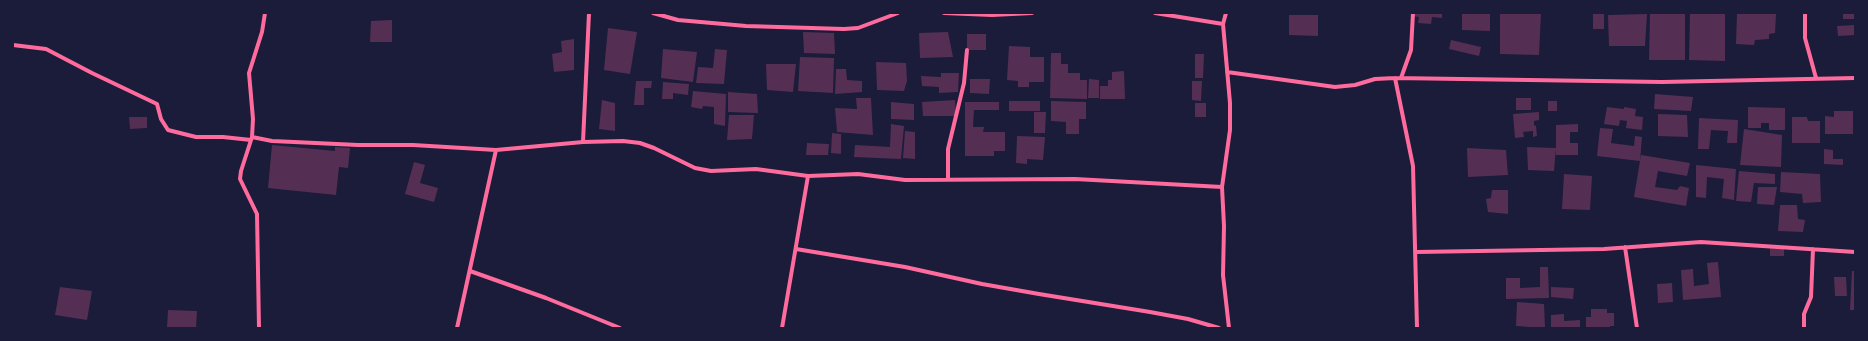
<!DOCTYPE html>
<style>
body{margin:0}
#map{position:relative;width:1868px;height:341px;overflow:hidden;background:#1b1b3a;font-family:"Exo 2",sans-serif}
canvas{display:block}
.frame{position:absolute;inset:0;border:14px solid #1b1b3a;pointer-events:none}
</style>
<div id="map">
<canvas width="1868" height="341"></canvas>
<div class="frame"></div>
</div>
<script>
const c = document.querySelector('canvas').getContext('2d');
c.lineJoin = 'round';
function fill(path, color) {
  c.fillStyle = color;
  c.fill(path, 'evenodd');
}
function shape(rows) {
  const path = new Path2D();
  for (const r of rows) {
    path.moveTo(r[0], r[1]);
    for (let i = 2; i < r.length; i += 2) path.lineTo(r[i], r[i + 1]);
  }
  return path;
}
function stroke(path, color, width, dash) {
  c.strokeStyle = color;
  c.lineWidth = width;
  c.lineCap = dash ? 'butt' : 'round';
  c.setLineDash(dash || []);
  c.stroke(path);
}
fill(shape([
 [1411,13,1442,13,1442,18,1432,17,1431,24,1418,23,1419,17,1411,16],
 [1462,13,1490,13,1490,31,1462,30],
 [1500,13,1541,13,1539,55,1500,54],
 [1593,13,1604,13,1604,29,1593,29],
 [1650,13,1685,13,1685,60,1649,60],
 [1690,13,1725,13,1725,61,1689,60],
 [1737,13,1776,14,1775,33,1769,34,1769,39,1755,40,1754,45,1736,44],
 [1843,13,1855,13,1855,19,1843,19],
 [1647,14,1645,46,1609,46,1608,15],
 [1289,15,1318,15,1318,36,1289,35],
 [392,20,392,42,370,42,371,21],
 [1855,25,1855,35,1838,36,1837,26],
 [608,28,637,32,630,74,604,70],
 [803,32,834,33,835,54,804,53],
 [948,32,953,57,920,58,919,33],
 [967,34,986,34,986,50,967,50],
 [574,39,574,70,554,72,552,54,562,52,561,41],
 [1451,40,1481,47,1479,56,1449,49],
 [1009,46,1030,47,1030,57,1044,57,1044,82,1029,82,1029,87,1018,87,1018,81,1007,80],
 [663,49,697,52,693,82,661,78],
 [715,49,727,50,724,84,696,83,698,67,713,68],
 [1051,53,1061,53,1061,64,1068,64,1068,73,1080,73,1080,80,1087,80,1087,99,1050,98],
 [1195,54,1204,54,1203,78,1195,78],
 [800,57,834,58,833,93,798,91],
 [876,62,906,63,907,81,904,91,877,90],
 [766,64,796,64,793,92,767,90],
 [836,69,846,69,847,80,862,81,862,92,835,94],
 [1124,71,1125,99,1100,99,1100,86,1108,86,1108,80,1112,80,1112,72],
 [941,73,959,73,958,92,939,93,939,87,922,86,921,76,941,77],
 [970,79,990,79,989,94,970,93],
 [1089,79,1099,80,1099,98,1088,98],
 [636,81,652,81,651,88,644,88,644,105,634,105],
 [1192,81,1202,81,1201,101,1192,100],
 [663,82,689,84,688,95,673,93,673,99,662,99],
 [693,91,726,94,725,126,714,124,714,107,703,106,702,109,691,107],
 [728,92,757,94,758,113,728,112],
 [1655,94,1693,97,1691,111,1654,109],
 [856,98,871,98,873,135,837,132,835,108,857,109],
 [1516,98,1531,98,1531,110,1516,110],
 [602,100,615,103,615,131,599,129],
 [955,100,956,116,923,116,922,102],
 [1009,101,1040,101,1040,111,1009,111],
 [1051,101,1086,102,1086,119,1079,119,1079,134,1066,134,1066,122,1051,121],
 [1548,101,1557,101,1557,111,1548,111],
 [891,102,914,104,914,120,891,119],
 [965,102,999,102,999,110,974,110,973,127,984,127,983,132,1005,132,1005,151,994,151,994,156,965,156],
 [1195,103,1206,103,1206,117,1195,117],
 [1607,107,1624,109,1624,107,1636,109,1635,116,1643,117,1642,130,1626,128,1627,121,1620,120,1619,126,1604,124],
 [1748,107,1785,108,1785,130,1769,130,1769,123,1761,123,1761,128,1748,128],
 [1834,111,1853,111,1853,134,1825,134,1825,116,1834,117],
 [1034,112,1046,112,1045,133,1034,133],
 [1539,112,1539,120,1534,121,1534,125,1536,126,1537,136,1533,137,1533,131,1523,132,1524,137,1515,138,1513,114],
 [1658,114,1687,115,1688,137,1658,136],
 [729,115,754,115,752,139,727,140],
 [129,117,147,117,147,128,130,129],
 [1792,117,1807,117,1808,121,1820,121,1820,143,1792,143],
 [1699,118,1738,120,1737,143,1727,143,1728,131,1711,130,1709,149,1698,149],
 [891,124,904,126,901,159,854,157,855,145,890,147],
 [1578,124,1578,132,1570,132,1570,143,1578,143,1578,155,1556,155,1556,125],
 [1600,128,1613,129,1611,143,1634,146,1635,136,1642,137,1640,161,1597,156],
 [1744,129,1782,135,1781,167,1740,165],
 [905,131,915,132,915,159,903,158],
 [832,133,841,134,841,154,831,153],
 [1017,136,1045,137,1043,160,1027,159,1027,164,1016,163],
 [807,143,829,144,828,155,806,155],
 [272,145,335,151,335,147,350,148,348,168,339,167,336,195,268,188],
 [1527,147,1556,148,1554,171,1528,170],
 [1467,148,1506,150,1508,175,1468,177],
 [1824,149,1833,150,1833,159,1843,159,1843,165,1824,164],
 [1641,155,1690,163,1687,176,1658,171,1655,187,1677,190,1680,186,1689,188,1686,206,1634,197],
 [414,162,425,165,420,183,438,188,434,202,405,194],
 [1696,165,1736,169,1734,200,1722,198,1724,179,1707,177,1706,198,1696,197],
 [1739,171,1775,174,1775,184,1754,183,1751,202,1736,201],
 [1781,172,1820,174,1821,202,1803,203,1802,194,1780,192],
 [1564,174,1592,176,1590,210,1562,209],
 [1758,187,1777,187,1774,205,1757,204],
 [1492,190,1508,190,1508,214,1488,212,1486,199,1491,198],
 [1780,205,1797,205,1798,219,1805,220,1803,232,1778,231],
 [1770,248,1784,248,1784,256,1770,256],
 [1718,262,1721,297,1683,300,1681,270,1693,269,1694,286,1709,284,1707,263],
 [1540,267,1548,267,1549,298,1506,299,1506,278,1520,278,1520,288,1540,287],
 [1852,271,1855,271,1855,310,1850,310],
 [1834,277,1846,277,1847,296,1835,296],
 [1672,283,1673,302,1658,303,1657,284],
 [60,287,92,291,87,320,55,315],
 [1551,287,1574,288,1573,299,1551,297],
 [1517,302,1544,304,1545,328,1516,326],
 [1591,309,1607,309,1607,313,1614,313,1614,326,1610,326,1610,328,1586,328,1586,317,1591,317],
 [168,310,197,311,196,328,167,328],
 [1564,314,1564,321,1580,320,1580,328,1551,328,1551,315]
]), '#542f53');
stroke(shape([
 [653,13,678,20,746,26,844,29,858,28,898,13],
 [944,13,992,15,1032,13],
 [1155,13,1223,24],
 [1226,13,1223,24,1230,103,1230,130,1222,187,1224,226,1223,275,1229,328],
 [1805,13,1805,38,1816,78],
 [13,45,46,49,92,73,157,104,161,119,168,130,196,137,223,137,251,140],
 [1227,72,1335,87,1355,85,1375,79,1395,78,1662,82,1855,78],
 [1395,78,1413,166,1417,328],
 [1401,78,1411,50,1413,13],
 [252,137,272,141,294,142,358,145,413,145,496,150,583,142,623,141,640,143,654,148,695,168,711,171,756,169,808,176,858,174,905,180,1075,179,1222,187],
 [583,142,589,13],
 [948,179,948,149,964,83,967,50],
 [1625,247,1637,328],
 [796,249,905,267,982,284,1039,294,1150,312,1188,319,1219,328],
 [1416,252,1604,249,1701,242,1855,252],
 [470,271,546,298,620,328],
 [259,328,257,214,240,179,241,171,252,137,253,119,249,73,262,32,265,13],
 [457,328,496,150],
 [782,328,808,176],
 [1804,328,1804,314,1811,297,1813,249]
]), '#ff6b9d', 4);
</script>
